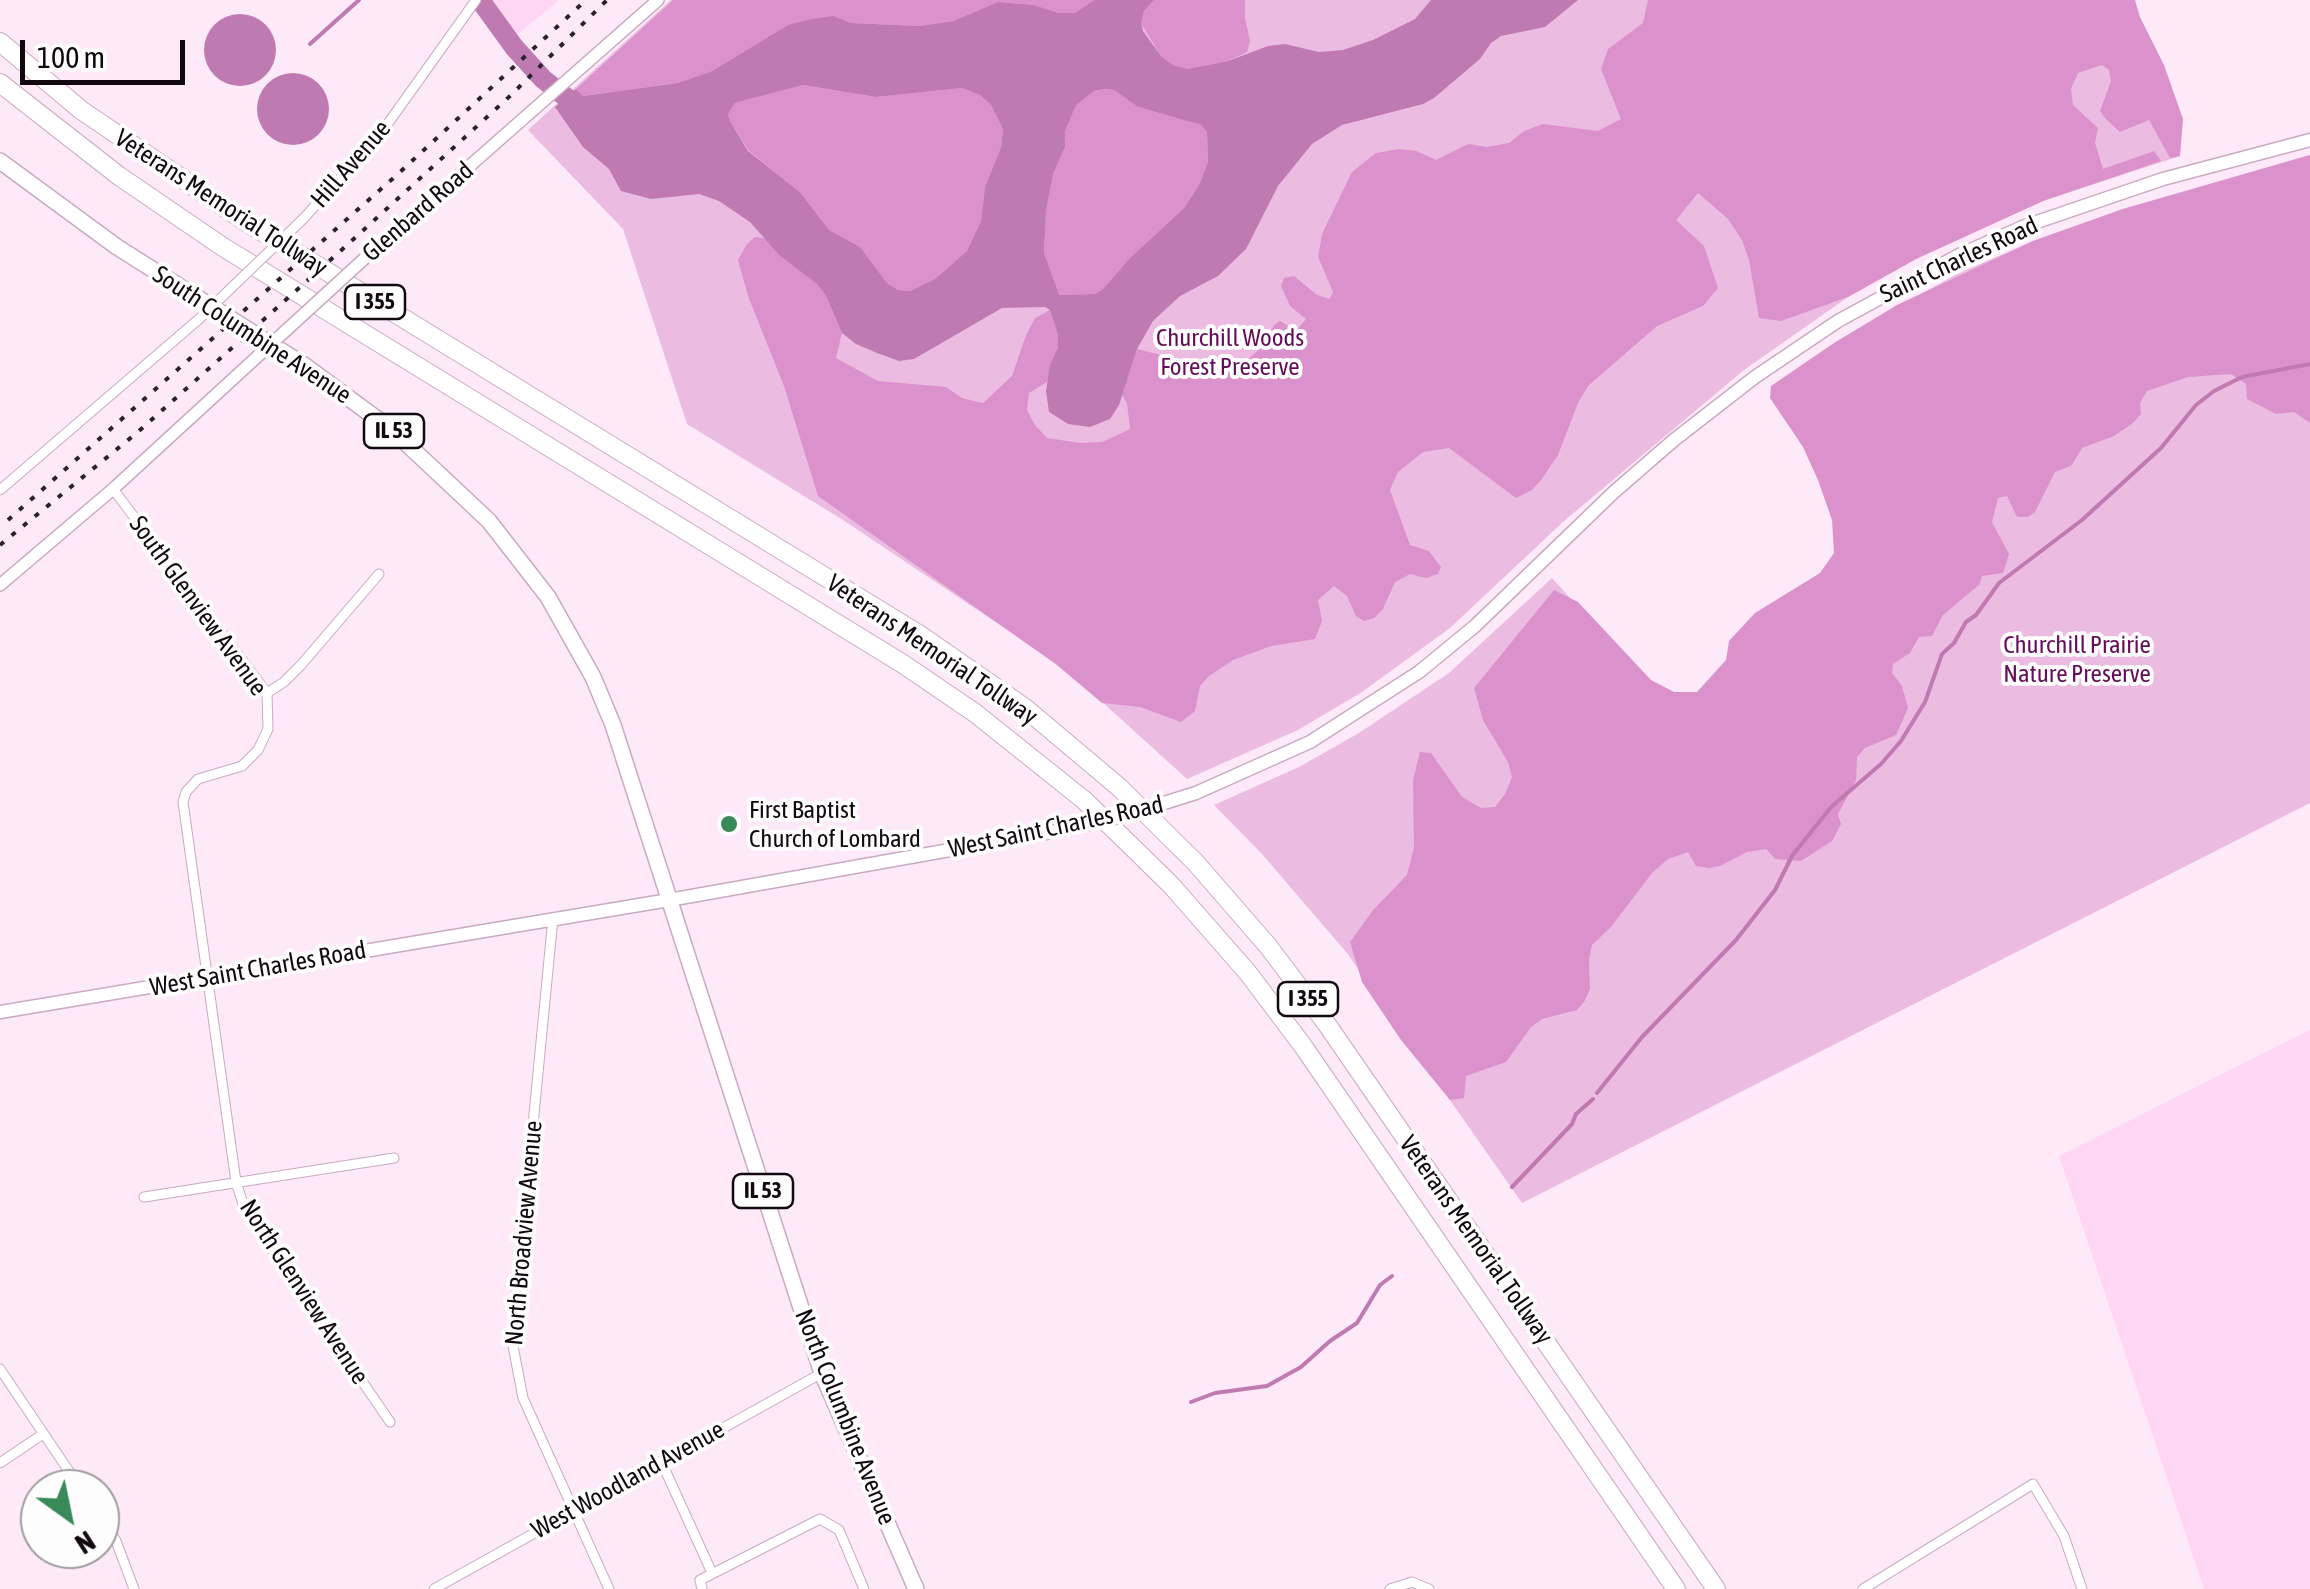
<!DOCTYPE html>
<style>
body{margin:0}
#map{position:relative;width:2310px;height:1589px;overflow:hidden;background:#fde9f8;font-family:"Asap Condensed",sans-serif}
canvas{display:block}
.north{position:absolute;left:20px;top:1469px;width:100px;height:100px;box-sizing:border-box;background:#fdfdfd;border:2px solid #9f9b9e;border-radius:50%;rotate:147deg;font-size:28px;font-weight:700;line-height:40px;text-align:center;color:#120810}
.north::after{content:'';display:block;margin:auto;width:35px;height:45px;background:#3a8959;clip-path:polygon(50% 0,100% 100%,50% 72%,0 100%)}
.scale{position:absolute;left:20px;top:40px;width:165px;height:45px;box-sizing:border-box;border:5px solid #120810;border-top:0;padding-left:12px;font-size:30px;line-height:35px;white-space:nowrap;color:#120810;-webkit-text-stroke:8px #fdfdfd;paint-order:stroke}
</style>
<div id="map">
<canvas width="2310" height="1589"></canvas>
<div class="north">N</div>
<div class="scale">100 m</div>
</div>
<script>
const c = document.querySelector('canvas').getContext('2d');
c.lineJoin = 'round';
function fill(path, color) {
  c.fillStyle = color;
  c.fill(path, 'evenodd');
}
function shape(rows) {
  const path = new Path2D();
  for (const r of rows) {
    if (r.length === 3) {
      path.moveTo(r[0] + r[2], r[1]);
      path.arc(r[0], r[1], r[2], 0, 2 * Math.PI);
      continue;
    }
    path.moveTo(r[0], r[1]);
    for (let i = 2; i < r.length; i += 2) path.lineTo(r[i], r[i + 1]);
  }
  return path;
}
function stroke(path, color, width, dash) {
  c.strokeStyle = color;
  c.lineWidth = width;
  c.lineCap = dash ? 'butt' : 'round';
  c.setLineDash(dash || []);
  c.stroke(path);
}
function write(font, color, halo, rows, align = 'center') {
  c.font = font + ' "Asap Condensed",sans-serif';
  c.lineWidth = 8;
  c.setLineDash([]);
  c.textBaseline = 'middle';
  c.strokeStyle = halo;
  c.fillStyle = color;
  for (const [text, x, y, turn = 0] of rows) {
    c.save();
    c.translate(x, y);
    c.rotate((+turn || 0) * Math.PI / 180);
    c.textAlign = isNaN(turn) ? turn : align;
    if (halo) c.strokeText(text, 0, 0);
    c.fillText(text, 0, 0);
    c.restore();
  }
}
fill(shape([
 [480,0,559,0,510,41],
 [2310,1030,2310,1589,2204,1589,2059,1156]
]), '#ffd7f5');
fill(shape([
 [671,0,2130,0,2180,156,2043,201,1916,259,1848,297,1744,370,1564,521,1450,628,1362,692,1298,730,1187,779,1067,670,843,520,687,424,623,229,528,130],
 [2310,155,2310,803,1522,1203,1347,953,1262,854,1214,805,1299,767,1359,733,1449,673,1552,578,1684,723,1864,565,1834,343,1957,274,2033,241,2123,209]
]), '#ecbbe1');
fill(shape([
 [673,0,1094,0,1075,13,1059,13,1034,5,998,2,953,21,920,26,850,23,788,25,712,71,678,83,582,96,576,89],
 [1154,0,1245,0,1245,18,1250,41,1247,52,1228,61,1187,69,1173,65,1161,56,1140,22,1144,11],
 [1648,0,2135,0,2140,17,2164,65,2183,119,2180,156,2170,158,2149,120,2120,132,2105,118,2100,111,2111,81,2109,70,2102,65,2078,73,2071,89,2073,105,2098,128,2095,143,2103,169,2154,151,2161,161,2043,201,1916,259,1848,297,1781,321,1759,318,1749,260,1742,240,1728,219,1698,193,1676,220,1704,246,1718,288,1703,306,1657,326,1588,386,1578,403,1558,455,1541,480,1532,490,1516,498,1449,448,1423,452,1398,472,1390,490,1410,545,1429,551,1441,567,1438,574,1426,578,1410,574,1395,582,1383,609,1374,618,1364,621,1356,616,1347,596,1334,586,1318,600,1322,621,1315,639,1271,646,1233,660,1209,676,1200,686,1195,711,1181,722,1140,707,1102,703,1057,665,818,496,784,386,748,296,738,260,747,244,755,237,765,238,780,256,817,284,826,296,842,333,836,358,878,381,946,387,962,398,983,403,1012,376,1026,335,1035,318,1050,310,1058,335,1058,348,1047,382,1029,393,1027,410,1035,425,1047,438,1081,443,1102,442,1130,429,1127,403,1122,395,1137,349,1165,356,1180,371,1201,371,1243,364,1265,344,1274,325,1280,321,1296,331,1306,319,1290,306,1281,286,1284,278,1294,276,1317,295,1330,299,1333,292,1318,257,1322,234,1352,172,1376,153,1399,149,1416,151,1436,160,1468,144,1487,147,1509,143,1524,131,1543,124,1598,131,1621,119,1601,69,1608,49,1643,23],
 [803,85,876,97,962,88,980,95,991,105,1003,129,1001,147,985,187,981,221,967,251,935,279,910,291,898,290,887,283,860,247,829,230,800,192,749,151,730,121,728,114,735,103],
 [1104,89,1114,90,1138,107,1201,125,1207,132,1208,162,1200,183,1185,207,1129,259,1103,289,1095,294,1058,295,1044,254,1046,211,1053,174,1065,147,1065,131,1076,104,1094,91],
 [2310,155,2310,423,2294,412,2276,414,2247,399,2246,384,2231,374,2188,377,2147,391,2140,403,2141,414,2133,423,2114,436,2082,448,2071,466,2055,472,2035,512,2028,517,2017,517,2007,496,1998,498,1992,522,2009,554,2003,573,1982,576,1980,584,1943,615,1932,636,1919,637,1910,653,1893,664,1892,673,1902,686,1908,708,1896,735,1865,748,1857,757,1856,780,1838,814,1841,824,1832,841,1801,861,1775,859,1766,849,1747,852,1720,866,1709,868,1696,866,1688,852,1668,859,1652,873,1611,927,1592,945,1589,960,1590,989,1584,1002,1577,1010,1542,1019,1531,1027,1506,1062,1466,1076,1464,1098,1450,1100,1401,1040,1362,982,1350,942,1374,909,1407,875,1414,848,1413,780,1420,752,1431,753,1462,797,1481,808,1495,807,1505,794,1512,777,1508,762,1483,720,1474,688,1554,590,1578,602,1651,680,1674,692,1697,692,1726,660,1729,641,1755,613,1820,573,1834,553,1832,520,1818,480,1803,447,1770,398,1771,386,1834,343,1897,305,2033,241,2123,209]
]), '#db92cc');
fill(shape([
 [1094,0,1154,0,1144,11,1141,22,1143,31,1161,56,1173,65,1187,69,1228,61,1268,46,1285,44,1319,52,1343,50,1373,40,1415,19,1431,0,1578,0,1545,27,1501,36,1491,43,1480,59,1434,98,1423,104,1342,125,1312,144,1278,186,1246,249,1218,276,1180,296,1153,321,1137,349,1119,405,1110,419,1090,427,1068,424,1049,412,1046,391,1050,365,1058,348,1058,335,1050,310,1045,307,1002,308,914,359,899,361,877,353,856,344,842,333,826,296,817,284,780,256,750,222,719,201,699,194,651,199,621,191,609,169,583,147,555,107,576,89,583,96,678,83,712,71,788,25,807,20,833,16,851,23,920,26,953,21,998,2,1034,5,1059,13,1075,13],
 [803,85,876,97,962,88,980,95,991,105,1003,129,1001,147,985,187,981,221,967,251,935,279,910,291,898,290,887,283,860,247,829,230,800,192,748,151,730,121,728,114,735,103],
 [1104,89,1114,90,1138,107,1201,125,1207,132,1208,162,1200,183,1185,207,1129,259,1103,289,1095,294,1059,295,1044,253,1046,211,1053,174,1065,147,1065,131,1076,105,1094,91],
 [240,50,36],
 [293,109,36]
]), '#c07ab2');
stroke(shape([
 [310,44,359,0],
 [1597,1093,1642,1037,1736,940,1775,890,1792,856,1831,807,1881,764,1901,741,1925,702,1942,654,1954,643,1966,622,1976,615,1999,583,2082,520,2161,448,2196,405,2214,391,2242,377,2310,364],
 [1512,1187,1572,1124,1576,1114,1593,1099],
 [1191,1402,1215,1393,1267,1386,1301,1367,1330,1341,1357,1323,1380,1285,1392,1276]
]), '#c07ab2', 4);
stroke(shape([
 [480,0,514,47,543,79,587,114]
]), '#c07ab2', 20);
const minor = shape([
 [303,219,379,136,476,0],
 [113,489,267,693,268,729,258,750,242,766,198,779,186,792,183,802,236,1182,245,1210,390,1422],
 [0,490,199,319],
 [267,693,284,682,301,665,379,574],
 [553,918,512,1341,523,1398,609,1589],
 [144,1197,394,1158],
 [0,1369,81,1489],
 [661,1461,712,1573],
 [0,1463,43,1434],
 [100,1518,116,1541,134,1589],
 [434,1589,822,1373],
 [702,1589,700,1580,820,1519,839,1530,864,1589],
 [1390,1589,1412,1582,1429,1589],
 [1863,1589,2033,1484,2064,1536,2082,1589]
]);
const tertiary = shape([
 [364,259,658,0],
 [0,585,113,489,258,356]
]);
const secondary = shape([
 [1196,793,1310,742,1419,672,1475,626,1614,492,1674,440,1755,377,1838,321,1959,255,2025,226,2163,179,2310,140],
 [0,1012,669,900,1051,832]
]);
const primary = shape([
 [0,161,117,247,304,365,392,430,489,521,548,597,593,677,613,725,822,1373,916,1589]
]);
const motorway = shape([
 [0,42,81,110,243,220,920,635,1025,708,1120,788,1195,862,1268,946,1326,1023,1716,1589],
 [0,83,119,176,223,247,903,664,975,713,1084,800,1171,885,1248,973,1303,1046,1676,1589]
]);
stroke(minor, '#c9aac2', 11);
stroke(tertiary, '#c9aac2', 14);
stroke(secondary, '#c9aac2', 15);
stroke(primary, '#c9aac2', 18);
stroke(motorway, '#c9aac2', 20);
stroke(minor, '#fff', 9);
stroke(tertiary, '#fff', 11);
stroke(secondary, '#fff', 12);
stroke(primary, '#fff', 15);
stroke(motorway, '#fff', 18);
stroke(shape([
 [8,520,399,173,586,0],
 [0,545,139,431,346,246,510,96,607,0]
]), '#2c212a', 4, [5, 10]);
const minorBridge = shape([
 [199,319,303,219]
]);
const tertiaryBridge = shape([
 [258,356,364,259]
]);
const secondaryBridge = shape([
 [1051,832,1119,817,1196,793]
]);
stroke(minorBridge, '#c9aac2', 11, []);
stroke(tertiaryBridge, '#c9aac2', 14, []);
stroke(secondaryBridge, '#c9aac2', 15, []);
stroke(minorBridge, '#fff', 9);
stroke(tertiaryBridge, '#fff', 11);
stroke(secondaryBridge, '#fff', 12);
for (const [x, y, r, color] of [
 [729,824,10,"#3a8959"]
]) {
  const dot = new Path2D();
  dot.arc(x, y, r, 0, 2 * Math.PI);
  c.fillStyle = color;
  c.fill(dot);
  stroke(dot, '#fdfdfd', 4);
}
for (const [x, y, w] of [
 [375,302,60],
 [394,431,60],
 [1308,999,60],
 [763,1191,60]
]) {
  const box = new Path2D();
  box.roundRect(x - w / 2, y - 17, w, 34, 8);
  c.fillStyle = '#fdfdfd';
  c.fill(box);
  stroke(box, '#120810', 2.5);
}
write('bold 22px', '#120810', null, [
 ["I 355",375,302],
 ["IL 53",394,431],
 ["I 355",1308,999],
 ["IL 53",763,1191]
]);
write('25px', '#120810', '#fdfdfd', [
 ["Hill Avenue",351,164,-49],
 ["Veterans Memorial Tollway",221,203,33],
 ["Glenbard Road",418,212,-41],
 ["Saint Charles Road",1959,260,-25],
 ["South Columbine Avenue",252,335,33],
 ["South Glenview Avenue",198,606,54],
 ["Veterans Memorial Tollway",932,650,34],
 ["West Saint Charles Road",1056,827,-12],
 ["West Saint Charles Road",258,969,-10],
 ["North Broadview Avenue",524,1233,-85],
 ["Veterans Memorial Tollway",1476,1240,55],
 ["North Glenview Avenue",304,1292,57],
 ["North Columbine Avenue",845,1417,68],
 ["West Woodland Avenue",628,1480,-29]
]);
write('25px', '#640e59', '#fdfdfd', [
 ["Churchill Woods",1230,338],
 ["Forest Preserve",1230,367],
 ["Churchill Prairie",2077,645],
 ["Nature Preserve",2077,674]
]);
write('25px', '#120810', '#fdfdfd', [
 ["First Baptist",749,810],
 ["Church of Lombard",749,839]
], 'left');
</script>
